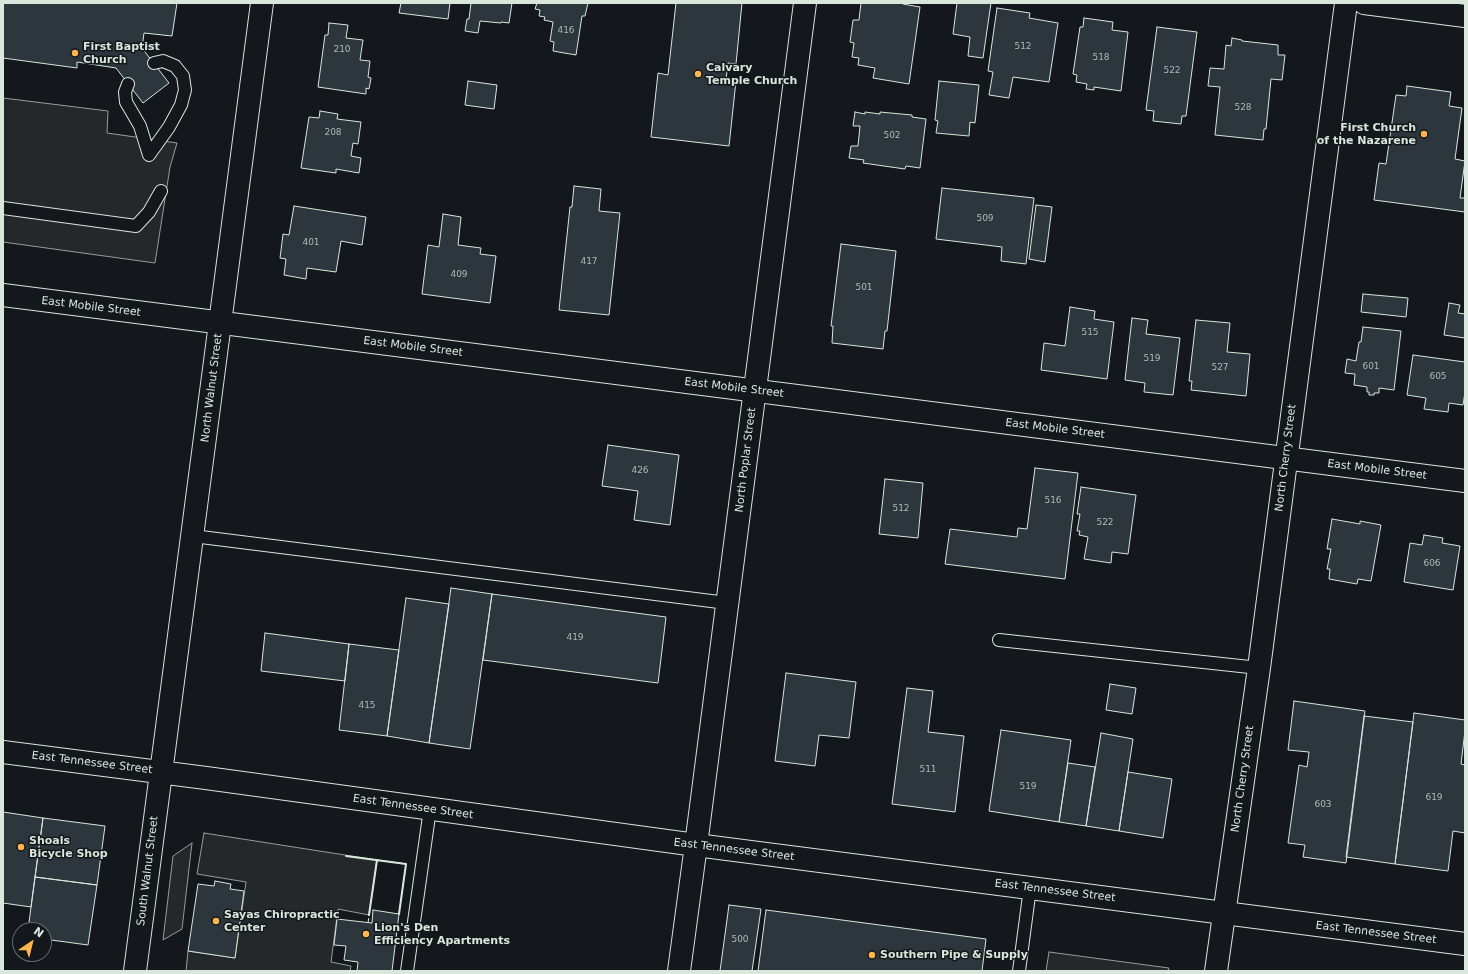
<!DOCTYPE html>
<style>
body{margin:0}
#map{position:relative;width:1468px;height:974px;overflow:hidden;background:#14181c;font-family:"DejaVu Sans",sans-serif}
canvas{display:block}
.frame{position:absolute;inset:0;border:4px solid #d8e6dc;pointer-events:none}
.north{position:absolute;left:12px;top:922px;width:40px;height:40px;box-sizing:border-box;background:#14181c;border:1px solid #626a69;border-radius:50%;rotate:35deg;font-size:11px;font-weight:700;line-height:16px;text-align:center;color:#d8e6dc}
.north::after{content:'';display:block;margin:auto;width:14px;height:18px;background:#ffb74d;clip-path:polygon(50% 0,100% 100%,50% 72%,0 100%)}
</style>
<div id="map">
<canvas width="1468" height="974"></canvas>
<div class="frame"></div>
<div class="north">N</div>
</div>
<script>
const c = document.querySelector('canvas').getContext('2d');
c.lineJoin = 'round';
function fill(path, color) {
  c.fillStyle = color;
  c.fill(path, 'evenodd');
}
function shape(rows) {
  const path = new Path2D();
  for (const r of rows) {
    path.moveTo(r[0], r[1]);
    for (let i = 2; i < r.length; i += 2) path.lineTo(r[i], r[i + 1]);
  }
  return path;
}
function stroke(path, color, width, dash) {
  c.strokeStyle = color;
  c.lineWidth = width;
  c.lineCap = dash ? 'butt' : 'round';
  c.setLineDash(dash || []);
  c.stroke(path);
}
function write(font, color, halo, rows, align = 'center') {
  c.font = font + ' "DejaVu Sans",sans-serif';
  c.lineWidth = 3;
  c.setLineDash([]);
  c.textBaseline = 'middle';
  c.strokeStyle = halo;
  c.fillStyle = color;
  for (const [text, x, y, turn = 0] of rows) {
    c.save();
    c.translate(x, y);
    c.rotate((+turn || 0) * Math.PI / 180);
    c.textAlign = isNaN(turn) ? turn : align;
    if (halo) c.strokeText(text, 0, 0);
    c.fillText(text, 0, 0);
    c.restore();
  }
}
const parking = shape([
 [3,98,108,111,107,133,177,143,170,167,155,263,3,242,3,98],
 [204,833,377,860,369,915,338,909,331,962,351,966,350,971,186,971,188,951,235,958,246,882,197,874,204,833],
 [192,843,182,929,163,940,173,856,192,843],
 [1049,952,1169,968,1168,971,1046,971,1049,952]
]);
fill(parking, '#24282b');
stroke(parking, '#939e99', 1);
const building = shape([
 [3,3,177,3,172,36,144,33,142,48,169,83,143,103,116,68,77,62,77,68,3,58,3,3],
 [401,3,450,3,448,19,399,13,401,3],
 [471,3,512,3,509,23,501,22,501,23,480,21,478,33,465,31,467,19,469,19,471,3],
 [537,3,588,3,585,16,582,16,576,55,553,51,554,42,550,41,553,22,544,20,545,17,539,16,540,10,535,9,537,3],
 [676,3,742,3,736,64,728,63,726,80,736,81,729,146,651,137,658,73,668,75,676,3],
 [861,3,903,3,903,4,920,7,909,84,873,78,875,68,858,65,859,58,852,57,854,43,850,42,853,20,859,20,861,3],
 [957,3,991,3,983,58,968,56,970,37,953,34,957,3],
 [997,8,1030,13,1029,18,1058,23,1049,82,1013,77,1009,98,989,95,993,72,988,71,997,8],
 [1084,18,1113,22,1112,30,1128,32,1121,91,1094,87,1094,90,1086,89,1087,84,1076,82,1077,75,1073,74,1080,27,1083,27,1084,18],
 [329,23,348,25,346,38,363,40,360,60,370,61,368,77,371,78,369,89,366,88,366,94,318,87,325,35,328,35,329,23],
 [1157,27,1197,32,1186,116,1182,116,1181,124,1153,121,1154,111,1146,110,1157,27],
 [1232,38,1242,40,1242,41,1278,45,1278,55,1285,55,1282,80,1271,79,1266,129,1264,129,1263,140,1215,135,1220,87,1208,86,1210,68,1224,69,1226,45,1231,46,1232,38],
 [468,81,497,85,494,109,465,105,468,81],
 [939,81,979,85,975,123,970,122,969,136,936,133,938,121,935,120,939,81],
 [1407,86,1451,92,1449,106,1462,108,1455,159,1465,161,1460,198,1465,198,1465,212,1374,200,1379,163,1386,164,1396,95,1406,96,1407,86],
 [320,111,338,114,337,119,361,122,358,144,353,143,351,156,361,158,359,173,336,169,336,173,301,168,309,117,319,118,320,111],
 [855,112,865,114,865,112,880,114,880,112,912,115,912,117,926,119,920,168,906,166,905,169,863,163,864,160,849,158,851,146,858,146,860,126,853,126,855,112],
 [574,186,601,189,599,211,620,213,609,315,559,310,570,207,572,207,574,186],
 [942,188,1034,198,1026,264,1001,261,1002,247,936,239,942,188],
 [1036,205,1052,207,1045,262,1029,259,1036,205],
 [294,206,366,217,362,245,341,241,336,272,307,268,306,279,284,275,286,259,280,258,283,234,289,235,294,206],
 [443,214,461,217,458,245,481,248,480,254,496,256,490,303,422,294,428,245,439,247,443,214],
 [841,244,896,251,887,331,885,331,883,349,832,343,833,326,831,326,841,244],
 [1363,294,1408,298,1406,317,1361,312,1363,294],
 [1449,303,1460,305,1458,313,1465,314,1465,338,1444,335,1449,303],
 [1070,307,1095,311,1094,319,1114,322,1107,379,1041,370,1044,343,1065,346,1070,307],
 [1132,318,1148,320,1146,334,1180,338,1173,395,1144,392,1145,383,1125,380,1132,318],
 [1196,320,1230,323,1227,352,1250,354,1246,396,1191,390,1192,381,1189,381,1196,320],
 [1363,327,1401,331,1394,390,1379,388,1379,393,1374,393,1374,395,1369,395,1369,392,1367,392,1367,387,1354,385,1355,374,1345,373,1347,359,1356,361,1359,342,1361,342,1363,327],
 [1413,355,1465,362,1465,392,1463,405,1449,403,1448,412,1424,409,1426,398,1407,395,1413,355],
 [608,445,679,455,670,525,634,520,638,491,602,486,608,445],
 [1035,468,1078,473,1065,579,945,564,950,529,1017,537,1018,528,1027,529,1035,468],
 [885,479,923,483,918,538,879,534,885,479],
 [1081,487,1136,495,1128,554,1112,552,1111,563,1084,559,1088,537,1079,535,1080,531,1077,531,1080,514,1077,514,1081,487],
 [1332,519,1360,524,1360,521,1381,525,1371,581,1358,579,1357,584,1329,579,1330,569,1327,569,1331,549,1327,549,1332,519],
 [1424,535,1443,538,1442,543,1460,546,1453,590,1404,582,1410,543,1422,545,1424,535],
 [451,588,492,594,470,749,429,743,451,588],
 [492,594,666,617,658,683,483,660,492,594],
 [406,598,449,604,429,743,387,736,406,598],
 [265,633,349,644,345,681,261,671,265,633],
 [349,644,399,650,387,736,339,730,349,644],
 [786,673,856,682,849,738,819,735,815,766,775,761,786,673],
 [1110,684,1136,688,1132,714,1106,710,1110,684],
 [907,688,933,691,928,732,964,736,955,812,892,804,907,688],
 [1294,701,1365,711,1346,863,1303,857,1305,845,1288,843,1299,765,1307,767,1309,752,1288,750,1294,701],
 [1414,713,1465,720,1465,731,1461,764,1465,765,1465,833,1453,831,1448,871,1395,864,1414,713],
 [1364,716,1413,722,1395,864,1346,857,1364,716],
 [1001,730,1071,740,1059,822,989,811,1001,730],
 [1101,733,1133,739,1119,831,1086,826,1101,733],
 [1068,763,1095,767,1086,826,1059,822,1068,763],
 [1128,772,1172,779,1163,838,1119,831,1128,772],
 [3,812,43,818,31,907,3,903,3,812],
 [43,818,105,826,97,885,35,877,43,818],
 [35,877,97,885,88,945,44,939,44,930,28,930,35,877],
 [215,881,231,884,230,889,244,891,235,958,188,951,198,884,214,886,215,881],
 [729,905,761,909,752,971,720,971,729,905],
 [373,910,399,914,392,971,357,971,358,962,344,960,346,946,334,945,337,919,372,923,373,910],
 [766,910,986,939,982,971,758,971,766,910]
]);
fill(building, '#2c363c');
stroke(building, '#d8e6dc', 1);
const lane = shape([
 [128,84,125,92,126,102,140,126,149,155,169,127,181,105,185,90,183,76,175,66,163,61,154,63],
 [3,208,136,226,149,212,161,191],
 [193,536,727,603],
 [999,640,1259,668],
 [407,971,430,809],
 [1019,971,1030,888]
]);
const street = shape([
 [696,845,805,3],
 [1216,971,1259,668,1346,3]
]);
const secondary = shape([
 [1364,3,1465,16],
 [3,295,1465,481],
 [3,752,206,778,696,845,1465,944],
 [135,971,262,3],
 [679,971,696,845]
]);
stroke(lane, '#d8e6dc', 14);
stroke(street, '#d8e6dc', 24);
stroke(secondary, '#d8e6dc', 24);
stroke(lane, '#14181c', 12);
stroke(street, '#14181c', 22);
stroke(secondary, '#14181c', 22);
stroke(shape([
 [368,923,377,860,406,864,399,914]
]), '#d8e6dc', 1, [5, 2]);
stroke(shape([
 [346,856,406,864,399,914],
 [369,915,377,860]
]), '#d8e6dc', 2);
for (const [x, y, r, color] of [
 [75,53,4,"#ffb74d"],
 [698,74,4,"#ffb74d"],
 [1424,134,4,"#ffb74d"],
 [21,847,4,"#ffb74d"],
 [216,921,4,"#ffb74d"],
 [366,934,4,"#ffb74d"],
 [872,955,4,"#ffb74d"]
]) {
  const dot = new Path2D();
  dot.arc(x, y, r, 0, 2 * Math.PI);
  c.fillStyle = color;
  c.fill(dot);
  stroke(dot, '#14181c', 1.5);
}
write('9px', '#adbab4', null, [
 ["416",566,31],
 ["512",1023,47],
 ["210",342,50],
 ["518",1101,58],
 ["522",1172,71],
 ["528",1243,108],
 ["208",333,133],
 ["502",892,136],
 ["509",985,219],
 ["401",311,243],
 ["417",589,262],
 ["409",459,275],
 ["501",864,288],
 ["515",1090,333],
 ["519",1152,359],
 ["601",1371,367],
 ["527",1220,368],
 ["605",1438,377],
 ["426",640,471],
 ["516",1053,501],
 ["512",901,509],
 ["522",1105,523],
 ["606",1432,564],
 ["419",575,638],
 ["415",367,706],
 ["511",928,770],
 ["519",1028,787],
 ["619",1434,798],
 ["603",1323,805],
 ["500",740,940]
]);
write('bold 11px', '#d8e6dc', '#14181c', [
 ["First Baptist",83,47],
 ["Church",83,60],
 ["Calvary",706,68],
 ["Temple Church",706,81],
 ["First Church",1416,128,"right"],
 ["of the Nazarene",1416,141,"right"],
 ["Shoals",29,841],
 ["Bicycle Shop",29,854],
 ["Sayas Chiropractic",224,915],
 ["Center",224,928],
 ["Lion's Den",374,928],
 ["Efficiency Apartments",374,941],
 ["Southern Pipe & Supply",880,955]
], 'left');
write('11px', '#d8e6dc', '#14181c', [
 ["East Mobile Street",91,307,7],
 ["East Mobile Street",413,347,7],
 ["North Walnut Street",212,388,-83],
 ["East Mobile Street",734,388,7],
 ["East Mobile Street",1055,429,7],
 ["North Cherry Street",1286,458,-83],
 ["North Poplar Street",746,460,-83],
 ["East Mobile Street",1377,470,7],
 ["East Tennessee Street",92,763,7],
 ["North Cherry Street",1243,779,-82],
 ["East Tennessee Street",413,807,8],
 ["East Tennessee Street",734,850,7],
 ["South Walnut Street",148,871,-83],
 ["East Tennessee Street",1055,891,7],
 ["East Tennessee Street",1376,933,7]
]);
</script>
